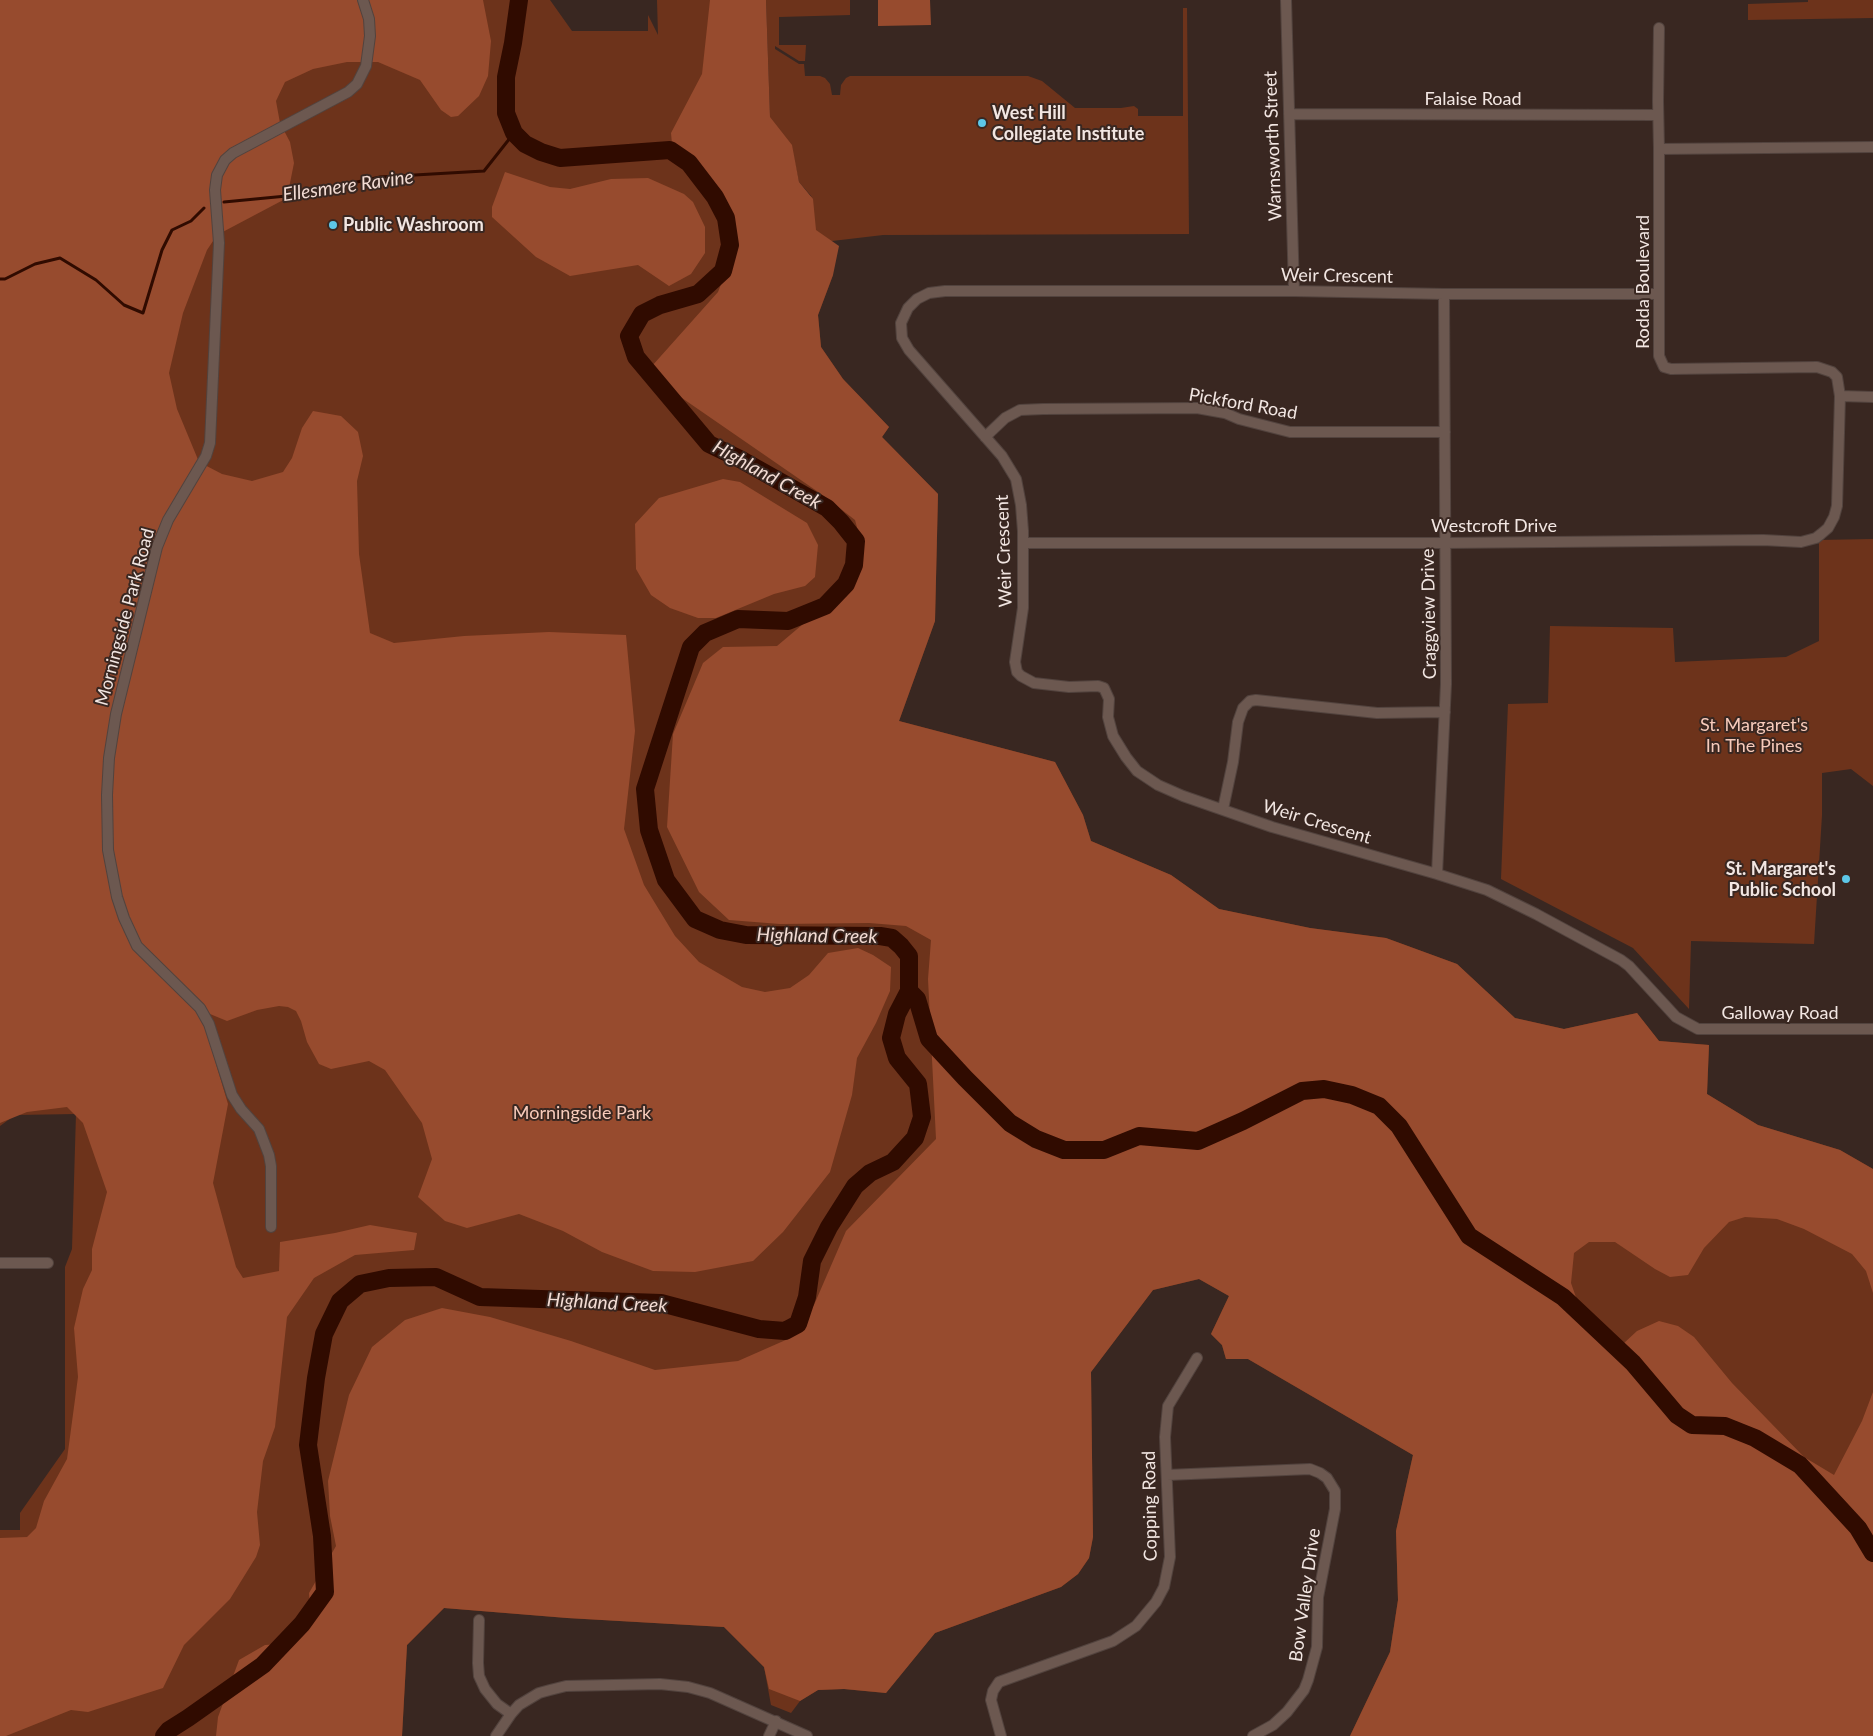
<!DOCTYPE html>
<style>
body{margin:0}
canvas{display:block;background:#392721}
</style>
<canvas width="1873" height="1736"></canvas>
<script>
const c = document.querySelector('canvas').getContext('2d');
c.lineJoin = 'round';
function fill(path, color) {
  c.fillStyle = color;
  c.fill(path, 'evenodd');
}
function shape(rows) {
  const path = new Path2D();
  for (const r of rows) {
    path.moveTo(r[0], r[1]);
    for (let i = 2; i < r.length; i += 2) path.lineTo(r[i], r[i + 1]);
  }
  return path;
}
function stroke(path, color, width, dash) {
  c.strokeStyle = color;
  c.lineWidth = width;
  c.lineCap = dash ? 'butt' : 'round';
  c.setLineDash(dash || []);
  c.stroke(path);
}
function write(font, color, halo, rows, align = 'center') {
  c.font = font + ' Lato,sans-serif';
  c.lineWidth = 4;
  c.setLineDash([]);
  c.textBaseline = 'middle';
  c.strokeStyle = halo;
  c.fillStyle = color;
  for (const [text, x, y, turn = 0] of rows) {
    c.save();
    c.translate(x, y);
    c.rotate((+turn || 0) * Math.PI / 180);
    c.textAlign = isNaN(turn) ? turn : align;
    if (halo) c.strokeText(text, 0, 0);
    c.fillText(text, 0, 0);
    c.restore();
  }
}
fill(shape([
 [0,0,550,0,572,31,648,31,648,15,658,35,657,0,749,0,751,65,786,181,812,197,799,182,791,145,770,118,766,0,850,0,850,15,779,17,779,45,806,45,805,61,799,61,775,46,775,49,799,64,804,64,805,76,820,76,825,78,830,84,832,95,840,95,841,85,846,78,850,76,1028,76,1042,81,1075,108,1121,108,1134,106,1138,109,1138,116,1183,116,1183,8,1187,8,1189,234,883,235,832,241,833,275,818,315,821,347,843,379,889,427,882,437,938,494,935,621,899,721,1055,762,1083,815,1091,841,1171,875,1219,909,1310,928,1386,938,1457,964,1515,1018,1564,1029,1637,1013,1659,1041,1709,1045,1707,1094,1758,1125,1840,1150,1873,1169,1873,1736,1350,1736,1390,1652,1398,1600,1396,1531,1413,1455,1248,1359,1226,1359,1222,1345,1211,1334,1229,1296,1199,1279,1153,1290,1091,1372,1093,1537,1089,1558,1078,1574,1061,1587,935,1633,886,1693,844,1689,818,1690,800,1701,791,1713,771,1705,764,1667,724,1627,567,1618,444,1608,407,1645,402,1736,0,1736,0,1530,20,1530,20,1513,65,1449,65,1267,72,1249,76,1114,15,1115,0,1126],
 [1808,0,1873,0,1873,18,1748,20,1748,4,1808,2],
 [1873,539,1873,786,1851,769,1822,773,1822,815,1814,944,1691,941,1689,1009,1633,948,1501,879,1508,704,1548,703,1550,626,1673,628,1675,662,1786,657,1819,641,1819,540]
]), '#6d331b');
fill(shape([
 [0,0,483,0,491,41,488,76,479,96,458,116,451,117,441,110,420,80,378,62,347,62,313,69,285,82,276,101,280,123,290,142,294,163,287,198,217,235,207,250,183,313,169,373,177,409,199,462,222,474,252,481,283,472,292,458,302,428,313,411,341,416,358,432,363,456,357,481,359,554,370,633,394,643,464,636,549,632,626,635,635,731,624,829,644,885,675,936,699,962,742,987,765,992,790,988,809,975,828,953,858,948,873,955,891,967,890,991,876,1023,857,1058,852,1095,830,1172,783,1232,753,1261,695,1272,653,1271,602,1252,563,1231,519,1214,467,1228,445,1221,418,1197,432,1159,422,1123,385,1070,369,1061,331,1069,319,1064,307,1042,301,1021,296,1011,288,1007,279,1006,257,1010,227,1021,210,1014,202,1017,228,1104,213,1183,236,1267,243,1278,279,1271,280,1242,335,1233,370,1225,417,1233,414,1250,355,1255,314,1278,287,1317,275,1427,263,1461,257,1512,260,1545,256,1557,230,1599,184,1645,163,1688,88,1712,71,1710,6,1736,0,1736,0,1538,27,1537,36,1528,44,1501,67,1459,78,1377,74,1328,83,1289,92,1270,92,1249,107,1192,83,1123,67,1107,27,1112,0,1123],
 [710,0,766,0,770,117,792,145,799,182,813,199,816,230,839,246,833,275,818,315,821,347,843,379,889,427,882,437,938,494,935,621,899,721,1055,762,1083,815,1091,841,1171,875,1219,909,1310,928,1386,938,1457,964,1515,1018,1564,1029,1637,1013,1659,1041,1709,1045,1707,1094,1758,1125,1840,1150,1873,1169,1873,1293,1866,1271,1852,1254,1804,1229,1777,1219,1745,1217,1729,1222,1704,1248,1688,1275,1670,1277,1655,1269,1615,1242,1589,1242,1574,1253,1571,1283,1578,1303,1589,1321,1611,1339,1623,1344,1637,1331,1659,1321,1678,1326,1694,1337,1732,1383,1804,1457,1834,1475,1862,1421,1873,1392,1873,1736,1350,1736,1390,1652,1398,1600,1396,1531,1413,1455,1248,1359,1226,1359,1222,1345,1211,1334,1229,1296,1199,1279,1153,1290,1091,1372,1093,1537,1089,1558,1078,1574,1061,1587,935,1633,886,1693,844,1689,818,1690,800,1701,769,1689,764,1667,724,1627,567,1618,444,1608,407,1645,402,1736,216,1736,218,1717,239,1660,265,1645,295,1643,311,1626,309,1593,336,1546,330,1516,328,1481,349,1395,372,1347,405,1320,442,1308,490,1317,571,1341,655,1370,738,1361,788,1339,814,1305,846,1231,936,1139,928,979,931,940,906,926,869,923,780,924,729,920,699,892,667,827,673,734,703,663,723,647,777,646,834,598,850,575,861,542,855,520,824,496,653,378,652,366,718,292,731,259,727,216,672,144,671,133,702,74],
 [878,0,930,0,931,25,878,26],
 [505,172,550,187,570,189,611,179,648,178,684,194,693,202,705,227,705,253,691,274,669,286,638,265,570,276,536,257,492,217,492,207],
 [723,479,740,482,807,523,818,545,815,577,805,586,774,594,716,618,698,618,670,608,651,595,636,569,635,524,659,498]
]), '#974b2e');
stroke(shape([
 [224,202,297,195,380,177,484,171,514,133],
 [0,279,5,279,35,264,60,258,96,280,124,305,143,313,162,250,172,230,191,221,204,208]
]), '#300b00', 3);
stroke(shape([
 [909,991,917,999,929,1039,965,1078,1010,1123,1036,1139,1064,1150,1104,1150,1139,1136,1198,1141,1243,1121,1302,1091,1324,1089,1352,1095,1379,1106,1399,1126,1469,1236,1563,1297,1633,1363,1677,1415,1692,1425,1725,1426,1755,1438,1800,1465,1858,1528,1873,1553],
 [164,1736,169,1730,188,1718,263,1665,302,1624,325,1592,322,1536,308,1445,316,1378,324,1334,340,1301,360,1284,389,1278,436,1277,480,1297,661,1303,759,1329,785,1331,798,1324,807,1297,812,1261,829,1227,855,1186,870,1173,893,1162,915,1138,922,1117,918,1084,897,1058,891,1038,897,1014,909,991,909,956,901,946,892,938,880,936,746,935,720,930,695,919,666,880,649,830,645,789,691,647,705,633,738,619,788,621,825,606,846,584,854,565,856,541,841,522,827,508,740,459,709,444,636,357,629,336,642,314,660,305,698,294,723,271,730,245,726,218,715,197,689,163,670,150,560,158,541,152,525,144,514,133,506,113,506,77,513,43,519,0]
]), '#300b00', 18);
const street = shape([
 [1286,0,1294,291],
 [1289,114,1658,115],
 [1659,149,1873,147],
 [1658,294,1444,294,1294,291,945,291,929,293,917,299,908,308,901,323,902,338,909,350,1002,456,1016,479,1021,505,1023,531,1023,608,1015,662,1017,672,1021,676,1034,683,1069,687,1098,686,1104,688,1109,699,1108,717,1113,736,1126,757,1137,771,1158,785,1183,796,1272,827,1437,874,1487,890,1536,914,1621,960,1629,966,1676,1017,1698,1029,1873,1029],
 [1840,396,1873,397],
 [985,437,1005,418,1020,410,1043,409,1197,408,1225,413,1239,419,1290,432,1445,432],
 [1023,543,1445,543,1763,540,1801,542,1816,538,1821,534,1828,528,1834,517,1837,506,1840,396,1837,377,1832,372,1817,367,1671,369,1664,367,1659,356,1659,149,1658,101,1659,28],
 [1223,809,1233,762,1238,722,1243,708,1250,701,1256,700,1377,713,1445,712],
 [1437,874,1446,684,1444,294],
 [271,1227,271,1166,269,1155,259,1129,241,1109,232,1095,209,1024,200,1008,137,946,124,918,117,897,108,850,107,795,109,758,116,714,157,547,168,520,206,456,210,443,219,243,215,190,217,175,225,160,233,153,348,92,357,84,366,66,370,36,369,19,363,0],
 [0,1263,48,1263],
 [1167,1475,1310,1469,1320,1473,1327,1478,1335,1491,1335,1509,1318,1597,1317,1647,1308,1680,1304,1690,1287,1712,1273,1725,1253,1736],
 [479,1620,478,1663,479,1676,485,1689,497,1704,511,1714],
 [496,1736,511,1714,519,1705,539,1693,550,1690,566,1686,660,1684,688,1687,710,1693,807,1736],
 [769,1736,776,1721],
 [1001,1736,991,1700,993,1691,999,1682,1113,1641,1136,1626,1156,1602,1164,1587,1170,1557,1165,1437,1168,1406,1197,1358]
]);
stroke(street, '#52433e', 12);
stroke(street, '#6c5850', 10);
for (const [x, y, r, color] of [
 [982,123,5,"#5dc7e8"],
 [333,225,5,"#5dc7e8"],
 [1846,879,5,"#5dc7e8"]
]) {
  const dot = new Path2D();
  dot.arc(x, y, r, 0, 2 * Math.PI);
  c.fillStyle = color;
  c.fill(dot);
  stroke(dot, '#392721', 2);
}
write('18px', '#f2e6e2', '#392721', [
 ["Falaise Road",1473,99],
 ["Warnsworth Street",1273,146,-92],
 ["Weir Crescent",1337,276,1],
 ["Rodda Boulevard",1643,282,-90],
 ["Pickford Road",1243,404,10],
 ["Westcroft Drive",1494,526],
 ["Weir Crescent",1004,551,-92],
 ["Craggview Drive",1429,614,-91],
 ["Morningside Park Road",125,617,-75],
 ["Weir Crescent",1317,822,17],
 ["Galloway Road",1780,1013],
 ["Copping Road",1150,1506,-91],
 ["Bow Valley Drive",1305,1595,-82]
]);
write('bold 18px', '#f2e6e2', '#392721', [
 ["West Hill",992,113],
 ["Collegiate Institute",992,134],
 ["Public Washroom",343,225],
 ["St. Margaret's",1836,869,"right"],
 ["Public School",1836,890,"right"]
], 'left');
write('18px', '#f8cbbb', '#392721', [
 ["St. Margaret's",1754,725],
 ["In The Pines",1754,746],
 ["Morningside Park",582,1113]
]);
write('italic 19px', '#f3dcd4', '#392721', [
 ["Ellesmere Ravine",348,186,-8],
 ["Highland Creek",767,475,29],
 ["Highland Creek",817,936,1],
 ["Highland Creek",607,1303,3]
]);
</script>
